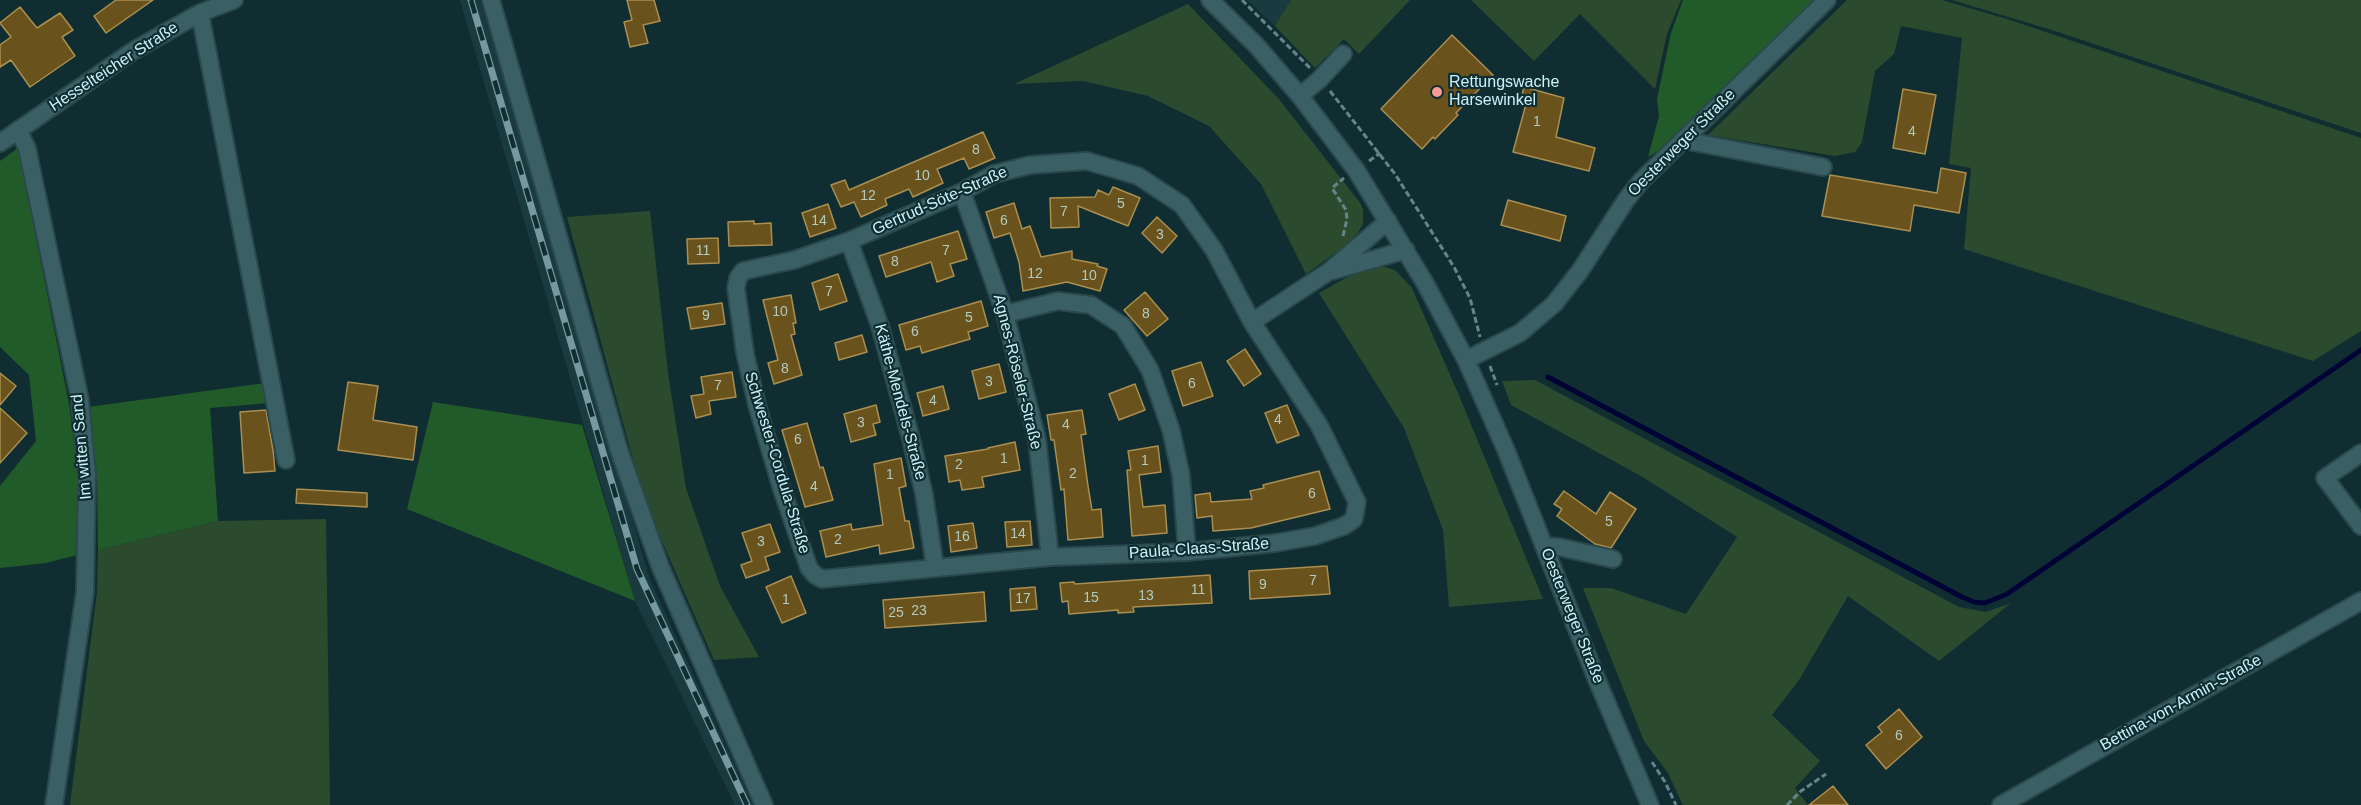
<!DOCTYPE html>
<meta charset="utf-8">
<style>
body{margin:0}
canvas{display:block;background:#102d31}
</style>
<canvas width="2361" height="805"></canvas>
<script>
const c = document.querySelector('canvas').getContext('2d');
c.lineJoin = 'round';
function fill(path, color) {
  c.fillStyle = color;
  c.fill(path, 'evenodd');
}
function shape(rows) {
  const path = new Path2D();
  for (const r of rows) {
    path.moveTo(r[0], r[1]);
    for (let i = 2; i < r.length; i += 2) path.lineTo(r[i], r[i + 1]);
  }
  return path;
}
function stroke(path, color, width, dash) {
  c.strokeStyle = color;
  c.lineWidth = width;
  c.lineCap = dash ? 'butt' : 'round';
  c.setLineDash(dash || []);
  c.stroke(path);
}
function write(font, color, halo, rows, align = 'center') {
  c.font = font + ' Helvetica,sans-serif';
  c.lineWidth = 4.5;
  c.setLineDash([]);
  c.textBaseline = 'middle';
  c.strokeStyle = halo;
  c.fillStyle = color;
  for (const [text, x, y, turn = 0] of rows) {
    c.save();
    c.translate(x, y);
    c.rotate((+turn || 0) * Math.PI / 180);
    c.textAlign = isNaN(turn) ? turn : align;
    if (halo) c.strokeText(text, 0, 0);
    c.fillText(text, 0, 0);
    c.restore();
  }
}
fill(shape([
 [460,0,480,0,650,580,753,805,735,805,635,601],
 [1247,0,1291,0,1275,26]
]), '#193b3f');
fill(shape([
 [1291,0,1410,0,1359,54,1344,39,1315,68,1275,26],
 [1471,0,1681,0,1667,34,1655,89,1580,14,1534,61],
 [1847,0,1942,0,2007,19,2361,138,2361,331,2313,361,1964,249,1971,168,1949,164,1962,38,1901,26,1894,54,1875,71,1862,142,1855,152,1835,156,1708,135],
 [1952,0,2361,0,2361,133,2055,31],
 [1188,4,1278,98,1361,204,1363,210,1363,224,1358,233,1342,248,1306,274,1261,184,1209,126,1148,96,1083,81,1014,84],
 [650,211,668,373,686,488,720,586,759,657,714,660,644,500,567,217],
 [1381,266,1395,270,1412,288,1458,393,1543,599,1449,607,1443,530,1404,428,1319,293,1351,275],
 [1535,380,1959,607,1986,612,2011,603,1939,661,1848,596,1799,680,1772,715,1820,761,1795,788,1808,805,1683,805,1668,773,1644,741,1583,588,1611,588,1686,614,1737,537,1641,476,1511,405,1502,381],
 [326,519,330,805,70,805,97,592,98,550,218,521]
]), '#2b4a2e');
fill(shape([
 [1683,0,1815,0,1668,145,1648,157,1659,116,1657,99,1671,33],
 [18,148,70,409,78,473,77,555,46,563,0,568,0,486,36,441,29,375,0,347,0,161],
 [265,383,269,403,210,408,218,521,98,550,97,474,88,407],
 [433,402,582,425,635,601,407,509]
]), '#225b2a');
stroke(shape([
 [1548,377,1962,597,1974,602,1985,603,2007,594,2361,350]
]), '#010336', 5);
const building = shape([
 [116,0,153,0,106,33,94,16,116,0],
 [627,0,654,0,660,21,643,25,648,43,630,47,624,22,632,20,627,0],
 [20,7,37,28,60,13,73,30,62,37,75,56,30,87,11,60,0,67,0,45,11,37,0,23,20,7],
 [1452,35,1493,75,1456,113,1458,115,1435,139,1433,137,1422,149,1381,109,1452,35],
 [1524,87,1564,98,1556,137,1595,148,1589,171,1513,152,1526,104,1520,103,1524,87],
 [1903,89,1936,95,1925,154,1893,148,1903,89],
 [983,132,995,158,969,169,964,158,937,169,943,183,913,197,909,189,885,199,887,205,861,217,854,202,841,207,831,185,845,180,849,190,983,132],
 [1941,168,1966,173,1959,213,1914,205,1910,231,1822,216,1830,175,1937,193,1941,168],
 [1113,187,1140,198,1128,226,1078,206,1079,227,1051,228,1050,198,1095,197,1098,190,1109,195,1113,187],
 [1508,200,1566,216,1560,241,1501,225,1508,200],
 [1014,203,1022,229,1030,226,1041,257,1072,251,1072,259,1098,264,1097,266,1107,269,1100,291,1067,282,1023,291,1019,262,1010,233,994,238,986,212,1014,203],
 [828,204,836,228,810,237,802,213,828,204],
 [1157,217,1177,236,1162,253,1142,233,1157,217],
 [754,221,754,224,771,223,772,245,729,246,728,222,754,221],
 [958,231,967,259,950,264,954,276,937,282,931,262,886,277,879,256,958,231],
 [718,238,719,263,688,264,687,239,718,238],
 [838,274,847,301,820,310,812,283,838,274],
 [1145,292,1168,319,1147,336,1124,310,1145,292],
 [791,295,796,323,793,323,795,334,791,335,802,375,774,384,768,363,778,360,763,300,791,295],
 [981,301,988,326,968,332,970,339,922,353,920,346,906,350,899,325,981,301],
 [722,303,725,324,691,329,687,308,722,303],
 [862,335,867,352,839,360,835,343,862,335],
 [1245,349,1261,374,1244,386,1227,361,1245,349],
 [1201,362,1213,396,1183,406,1172,371,1201,362],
 [999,364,1006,392,979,399,972,371,999,364],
 [732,372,736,397,709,401,711,414,696,418,691,396,704,394,701,377,732,372],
 [0,373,16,386,0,405,0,373],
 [348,382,378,386,373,420,417,427,413,460,338,450,348,382],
 [1135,384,1145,410,1119,420,1109,394,1135,384],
 [943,386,949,409,923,416,917,393,943,386],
 [876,405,880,422,873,424,876,435,851,442,844,414,876,405],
 [1287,405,1299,435,1277,443,1265,413,1287,405],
 [0,408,27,433,0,463,0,408],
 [266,410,273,450,275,471,244,473,240,412,266,410],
 [1082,410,1086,434,1081,435,1088,486,1092,510,1101,509,1103,537,1068,540,1064,489,1061,490,1054,440,1051,440,1047,415,1082,410],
 [807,423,820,468,823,467,833,500,805,507,782,430,807,423],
 [1015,442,1020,470,982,477,984,487,962,490,960,480,949,482,945,456,988,449,988,448,1015,442],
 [1158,446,1161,472,1139,475,1143,507,1165,505,1167,533,1132,536,1127,470,1131,470,1128,451,1158,446],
 [901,458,906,486,899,488,905,521,909,521,914,548,880,554,879,545,826,557,820,531,851,524,852,530,883,525,874,464,901,458],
 [1319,471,1330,509,1251,528,1213,531,1212,516,1197,518,1195,495,1210,493,1211,502,1252,499,1250,491,1264,488,1263,485,1319,471],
 [297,489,367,493,367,507,296,503,297,489],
 [1564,491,1596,514,1610,492,1636,509,1611,548,1595,544,1557,516,1562,509,1554,504,1564,491],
 [1030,521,1032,545,1007,547,1005,522,1030,521],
 [973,523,977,548,951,552,948,526,973,523],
 [770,524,780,552,765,557,769,570,746,578,741,565,752,561,742,533,770,524],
 [1327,566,1330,594,1250,599,1249,571,1327,566],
 [1210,575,1212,603,1133,607,1134,612,1118,613,1118,610,1069,614,1068,601,1062,602,1060,583,1074,582,1075,584,1210,575],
 [791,576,806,613,782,623,766,587,791,576],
 [1035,587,1037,609,1011,611,1010,589,1035,587],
 [984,592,986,621,885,628,883,600,984,592],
 [1899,709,1922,737,1886,769,1866,745,1882,732,1878,727,1899,709],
 [1833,786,1848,805,1809,805,1833,786]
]);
fill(building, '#69521b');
stroke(building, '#aa8f51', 1.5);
const minor = shape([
 [491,0,619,450,660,566,764,805],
 [1210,0,1256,45,1300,96,1356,170,1425,283,1466,360,1506,450,1597,680,1650,805],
 [200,13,286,460],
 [1300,96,1320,79,1343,54],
 [18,130,27,148,80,400,87,475,85,592,54,805],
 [1683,140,1823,167],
 [0,143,133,51,200,13,234,0],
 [1087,161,1138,176,1182,205,1214,250,1252,322,1319,425,1357,502,1354,519,1344,526,1315,536,1275,543,1187,552,1050,557,822,579,815,575,809,568,782,490,757,405,745,353,736,288,738,278,743,271,794,260,849,241,962,192,994,174,1030,165,1087,161],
 [962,192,1005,314,1037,439,1050,557],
 [849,241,880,326,910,435,924,494,935,567],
 [1332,271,1406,250],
 [1005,314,1058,301,1091,305,1123,326,1150,370,1171,430,1181,475,1187,552],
 [1252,322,1328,272,1388,221],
 [1466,360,1520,333,1554,304,1580,271,1626,200,1641,181,1827,0],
 [2361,453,2325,478,2361,526],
 [1544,546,1559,547,1613,559],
 [2001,805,2361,601]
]);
stroke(minor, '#2a494d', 20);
stroke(shape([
 [1242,0,1310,68],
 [1330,91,1395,174,1454,267,1470,298,1480,337],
 [1369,161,1380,153],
 [1343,236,1347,219,1346,210,1332,188,1344,178],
 [1490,366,1497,385],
 [1652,762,1665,782,1676,805],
 [1787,805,1801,791,1826,774]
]), '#64868b', 3, [6, 3]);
stroke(minor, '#3a6065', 16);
const rail = shape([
 [471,0,637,569,747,805]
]);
stroke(rail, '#75999e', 7);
stroke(rail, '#102d31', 4.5, [14]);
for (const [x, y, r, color] of [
 [1437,92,6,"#f59c93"]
]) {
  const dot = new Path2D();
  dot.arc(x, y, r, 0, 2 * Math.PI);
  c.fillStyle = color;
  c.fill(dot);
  stroke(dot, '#102d31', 2);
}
write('14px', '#b1cbc2', null, [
 ["1",1537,122],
 ["4",1912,132],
 ["8",976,150],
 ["10",922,176],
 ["12",868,196],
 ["5",1121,204],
 ["7",1064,212],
 ["14",819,221],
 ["6",1004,221],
 ["3",1160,235],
 ["11",703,251],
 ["7",946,251],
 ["8",895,262],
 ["12",1035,274],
 ["10",1089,276],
 ["7",829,292],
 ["10",780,312],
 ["8",1146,314],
 ["9",706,316],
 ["5",969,318],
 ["6",915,332],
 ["8",785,369],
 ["3",989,382],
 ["6",1192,384],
 ["7",718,386],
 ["4",933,401],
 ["4",1278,420],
 ["3",861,423],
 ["4",1066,425],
 ["6",798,440],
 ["1",1004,459],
 ["1",1145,461],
 ["2",959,465],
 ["2",1073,474],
 ["1",890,475],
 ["4",814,487],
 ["6",1312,494],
 ["5",1609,522],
 ["14",1018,534],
 ["16",962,537],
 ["2",838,540],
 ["3",761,542],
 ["7",1313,581],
 ["9",1263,585],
 ["11",1198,590],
 ["13",1146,596],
 ["15",1091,598],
 ["17",1023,599],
 ["1",786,600],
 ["23",919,611],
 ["25",896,613],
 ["6",1899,736]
]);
write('16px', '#c9f3f9', '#102d31', [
 ["Hesselteicher Straße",114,67,-33],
 ["Oesterweger Straße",1682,143,-45],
 ["Gertrud-Söte-Straße",940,201,-24],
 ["Agnes-Röseler-Straße",1017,372,76],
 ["Käthe-Mendels-Straße",900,402,75],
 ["Im witten Sand",82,447,-95],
 ["Schwester-Cordula-Straße",777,463,73],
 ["Paula-Claas-Straße",1199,549,-4],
 ["Oesterweger Straße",1572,616,68],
 ["Bettina-von-Armin-Straße",2181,703,-29]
]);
write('16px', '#c9f3f9', '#102d31', [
 ["Rettungswache",1449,83],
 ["Harsewinkel",1449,101]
], 'left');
</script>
